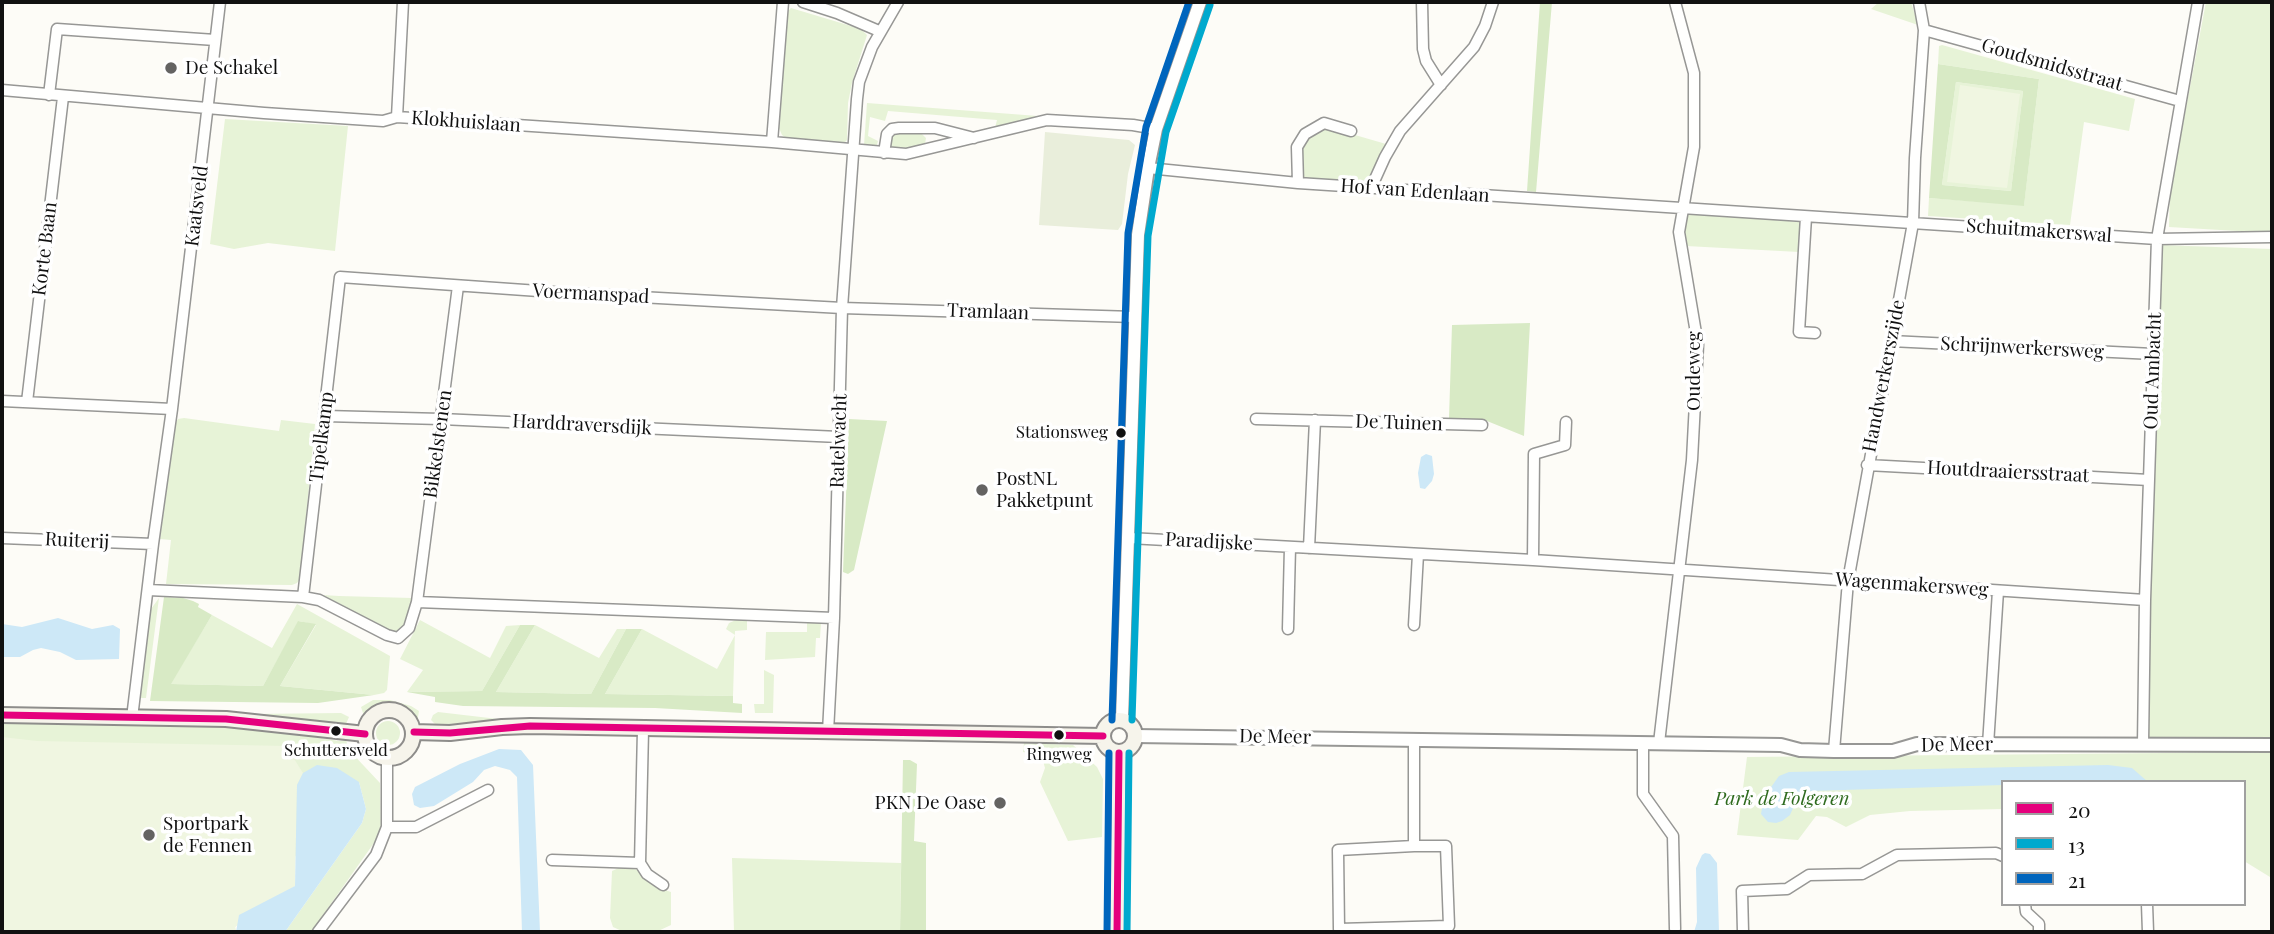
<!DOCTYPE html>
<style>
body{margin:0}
#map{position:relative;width:2274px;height:934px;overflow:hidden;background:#fdfcf7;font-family:"Playfair Display",serif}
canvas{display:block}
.frame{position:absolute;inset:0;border:4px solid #111;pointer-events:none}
.legend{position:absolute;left:2001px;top:780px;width:245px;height:126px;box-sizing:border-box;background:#fff;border:2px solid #a0a0a0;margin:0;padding:9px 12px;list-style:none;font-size:21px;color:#111}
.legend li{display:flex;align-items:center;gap:14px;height:35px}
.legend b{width:35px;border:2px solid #a0a0a0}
</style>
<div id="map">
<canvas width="2274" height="934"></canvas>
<div class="frame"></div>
<ul class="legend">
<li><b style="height:9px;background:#e5007d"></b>20</li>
<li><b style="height:9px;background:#00a9ce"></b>13</li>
<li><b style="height:9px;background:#0065bd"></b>21</li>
</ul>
</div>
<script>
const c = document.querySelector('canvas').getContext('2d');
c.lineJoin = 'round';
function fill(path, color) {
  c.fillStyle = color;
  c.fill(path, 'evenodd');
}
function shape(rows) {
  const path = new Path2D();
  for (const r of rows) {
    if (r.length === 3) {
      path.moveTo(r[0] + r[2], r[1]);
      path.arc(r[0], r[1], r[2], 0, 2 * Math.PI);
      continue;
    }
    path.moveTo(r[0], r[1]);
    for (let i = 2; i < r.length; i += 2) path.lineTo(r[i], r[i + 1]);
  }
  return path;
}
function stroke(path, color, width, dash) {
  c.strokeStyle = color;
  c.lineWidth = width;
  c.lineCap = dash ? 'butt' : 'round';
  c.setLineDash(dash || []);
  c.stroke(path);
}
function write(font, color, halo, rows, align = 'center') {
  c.font = font + ' "Playfair Display",serif';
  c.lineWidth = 7;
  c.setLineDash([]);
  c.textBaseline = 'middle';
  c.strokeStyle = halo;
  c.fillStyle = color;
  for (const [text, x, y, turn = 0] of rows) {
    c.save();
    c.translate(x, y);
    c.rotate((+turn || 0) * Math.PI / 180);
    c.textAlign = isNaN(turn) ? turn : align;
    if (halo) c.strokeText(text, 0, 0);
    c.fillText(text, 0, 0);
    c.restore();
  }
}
fill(shape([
 [1879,2,1911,2,1918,25,1871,9],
 [2206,2,2272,2,2272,233,2169,227,2170,193],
 [791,8,861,29,867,35,852,83,848,103,847,140,844,143,786,138,782,135,779,128,787,17,788,11],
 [1942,45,2135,99,2129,131,2084,122,2070,225,1928,216,1929,198,2024,205,2039,79,1938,64,1939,46],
 [1956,82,2023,91,2011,191,1942,185],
 [867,103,1038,116,995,128,997,120,888,111,885,121,870,117,868,136,878,141,876,148,864,145],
 [225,119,348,126,335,251,268,243,234,249,210,244],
 [1331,128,1386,144,1370,184,1301,179,1303,146,1308,137,1319,131],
 [902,130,921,133,926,138,925,144,920,147,893,150,890,147,891,138,895,133],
 [1687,213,1801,222,1799,252,1686,246,1684,232],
 [2160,245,2272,249,2272,737,2146,737],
 [184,418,279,431,281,420,315,424,300,579,297,583,292,585,166,584,171,540,160,539,176,422,178,419],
 [323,595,339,596,412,598,410,614,406,625,397,631,391,631],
 [159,598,146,698,139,698,151,609],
 [297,604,390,656,387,690,384,693,374,695,280,686,316,625,299,621,263,686,170,684,212,615,272,648],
 [420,620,490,658,506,626,520,625,482,691,407,692,423,670,400,659],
 [736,620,747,620,747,630,735,631,733,696,605,694,642,629,717,669,735,635,726,629,729,623],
 [807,622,821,623,820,638,816,638,815,657,765,660,766,632,807,632],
 [535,625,599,658,617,629,626,629,591,694,496,692],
 [764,670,774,675,773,713,755,713,754,704,764,704],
 [373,700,390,700,411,706,419,711,417,723,407,711,394,706,381,707,365,719,361,707],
 [438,712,498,719,438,727,431,720,433,715],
 [341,713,349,717,345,726,250,714],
 [388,733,12],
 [2,721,126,726,244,725,339,741,346,740,349,750,380,783,381,833,311,932,285,932,362,823,366,809,359,782,235,927,236,932,2,749],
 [1024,743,1073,745,1097,767,1103,779,1102,837,1068,841,1040,782,1045,768,1043,761,1037,755,1023,752],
 [2271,752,2270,877,2244,861,2244,782,2003,782,2003,809,1910,811,1870,815,1846,827,1827,817,1816,816,1798,840,1737,835,1747,757],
 [732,858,901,863,900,932,734,932],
 [621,867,639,870,656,887,671,892,671,925,656,932,624,932,613,927,610,918,612,871]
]), '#e7f3d7');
fill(shape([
 [1540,2,1552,2,1536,192,1527,191],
 [1938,64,2039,79,2024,206,1929,198],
 [1956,82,2023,91,2011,191,1942,185],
 [1530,323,1524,436,1487,421,1449,418,1452,325],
 [849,419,887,421,854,570,848,574,843,572],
 [164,597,183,598,193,601,199,604,198,607,212,615,171,684,263,686,298,621,316,624,280,686,374,695,318,703,150,701],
 [520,625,535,625,496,692,591,694,626,629,642,629,605,694,733,696,733,703,742,704,742,713,655,708,463,706,435,702,435,697,407,692,482,691],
 [903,760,910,760,917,764,914,841,926,843,926,932,900,932]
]), '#d8eac5');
fill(shape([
 [1045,132,1129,140,1135,145,1128,174,1122,224,1118,230,1039,225]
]), '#e9eedb');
fill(shape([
 [1960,85,2020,94,2007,188,1947,182],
 [2,737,37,741,286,746,303,773,297,785,295,886,235,927,236,932,2,932]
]), '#f0f6e1');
fill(shape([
 [1426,454,1432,456,1434,474,1432,481,1425,489,1420,488,1418,473,1421,457],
 [58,618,92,629,113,625,120,629,119,659,76,660,60,652,41,648,33,650,20,657,2,657,2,624,22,627],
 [499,749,521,750,533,765,540,932,522,932,517,777,510,770,495,766,484,770,473,782,434,806,420,808,414,805,412,794,415,787,460,764],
 [317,765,337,768,359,782,366,809,362,823,285,932,236,932,239,915,295,886,297,785,303,773],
 [2108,765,2132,768,2148,782,2003,782,2003,785,1811,791,1796,801,1790,815,1782,821,1776,823,1768,822,1761,814,1764,797,1779,776,1789,772],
 [1705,853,1710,854,1717,863,1719,932,1694,932,1697,922,1696,868,1702,855]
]), '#cde8f7');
const minor = shape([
 [803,2,837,13,879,31],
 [1422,2,1423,49,1426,61,1441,85],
 [1924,30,2180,101],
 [2,90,264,113,383,121,397,117,772,142,906,154,1047,120,1133,125,1156,129],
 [49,95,57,29,215,40],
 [397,117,403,2],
 [772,142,783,2],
 [884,153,887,134,892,129,899,128,935,128,974,138],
 [1148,168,1298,183,2157,239,2272,237],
 [1298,183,1297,147,1305,134,1324,123,1351,131],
 [1371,188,1385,157,1400,131,1474,47,1485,26,1493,2],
 [1806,217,1799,332,1815,333],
 [1891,341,2153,354],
 [2,401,172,409],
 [27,402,63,97],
 [325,416,441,419,839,437],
 [1256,419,1482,425],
 [1867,465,2149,480],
 [2,538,153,544],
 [1129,538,1533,560,2145,600],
 [1309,548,1315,420],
 [1533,560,1534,454,1565,445,1566,422],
 [148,590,303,597,319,600,387,635,398,638,409,628,417,602,834,618],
 [303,597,340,277,567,293,842,308,1134,317],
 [417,602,458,286],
 [1414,625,1418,554],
 [1288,629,1290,547],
 [132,718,153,544,172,409,220,2],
 [828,732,834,618,842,308,857,99,859,82,872,47,898,2],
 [1414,739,1414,846],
 [1659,743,1692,460,1698,345,1679,232,1694,147,1694,73,1675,2],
 [1643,744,1643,794,1673,836,1675,929],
 [2143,744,2145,600,2157,239,2198,2],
 [1988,745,1998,591],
 [1834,751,1848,581,1913,223,1915,158,1924,30,1919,2],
 [387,827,416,827,488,790],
 [1414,846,1446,846,1449,926,1339,929,1338,850,1414,846],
 [552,860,640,863,643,730],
 [640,863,647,874,663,885],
 [2025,904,2026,912,2039,924,2039,932],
 [2147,904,2148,932],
 [318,932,376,855,387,827,387,759],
 [1743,932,1742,891,1787,889,1809,875,1862,874,1897,855,1996,853,2003,856]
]);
const tertiary = shape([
 [1122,720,1138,235,1148,168,1156,129,1200,2],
 [1135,736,1781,745,1800,750,1834,751,1893,751,1917,744,2272,745]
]);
const secondary = shape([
 [389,734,24],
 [2,715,226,719,365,734],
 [1119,736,16],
 [414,732,450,733,502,727,530,726,1103,736],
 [1117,932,1119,753]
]);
stroke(minor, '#979795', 13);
stroke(tertiary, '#979795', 16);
stroke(secondary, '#8e8d8b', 18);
stroke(minor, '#fffffe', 10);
stroke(tertiary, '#fffffe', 12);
stroke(secondary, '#f6f4eb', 14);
stroke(shape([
 [2,715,226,719,365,734],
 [414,732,450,733,530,726,1103,736],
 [1117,932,1119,753]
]), '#e5007d', 7);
stroke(shape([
 [1132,720,1148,236,1166,132,1210,5],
 [1127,932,1129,753]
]), '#00a9ce', 7);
stroke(shape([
 [1112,720,1128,233,1146,127,1189,2],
 [1107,932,1109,753]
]), '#0065bd', 7);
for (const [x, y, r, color] of [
 [171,68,7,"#646362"],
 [1121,433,6,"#111"],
 [982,490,7,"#646362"],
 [336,731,6,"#111"],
 [1059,735,6,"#111"],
 [1000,803,7,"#646362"],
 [149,835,7,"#646362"]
]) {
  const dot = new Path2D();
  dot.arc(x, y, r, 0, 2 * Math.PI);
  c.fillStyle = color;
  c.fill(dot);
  stroke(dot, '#fff', 2.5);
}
write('17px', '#111', '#fff', [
 ["Stationsweg",1108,433,"right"],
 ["Schuttersveld",336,751],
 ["Ringweg",1059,755]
]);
write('19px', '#111', '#fff', [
 ["Goudsmidsstraat",2052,65,16],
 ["Klokhuislaan",466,122,4],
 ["Hof van Edenlaan",1415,191,4],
 ["Kaatsveld",197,206,-83],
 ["Schuitmakerswal",2039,231,4],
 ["Korte Baan",45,249,-83],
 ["Voermanspad",591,294,3],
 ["Tramlaan",988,312,2],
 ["Schrijnwerkersweg",2022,348,3],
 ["Oudeweg",1694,371,-90],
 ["Oud Ambacht",2153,371,-88],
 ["Handwerkerszijde",1884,376,-79],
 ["De Tuinen",1399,423,2],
 ["Harddraversdijk",582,425,3],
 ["Tipelkamp",322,437,-83],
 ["Ratelwacht",839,441,-88],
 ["Bikkelstenen",438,444,-82],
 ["Houtdraaiersstraat",2008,472,3],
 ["Ruiterij",77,541,3],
 ["Paradijske",1209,542,3],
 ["Wagenmakersweg",1912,585,4],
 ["De Meer",1275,737,1],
 ["De Meer",1957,745,-1]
]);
write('19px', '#111', '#fff', [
 ["De Schakel",185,68],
 ["PostNL",996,479],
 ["Pakketpunt",996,501],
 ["PKN De Oase",986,803,"right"],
 ["Sportpark",163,824],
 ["de Fennen",163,846]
], 'left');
write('italic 19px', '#2f6b1f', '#fff', [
 ["Park de Folgeren",1782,799]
]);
</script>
